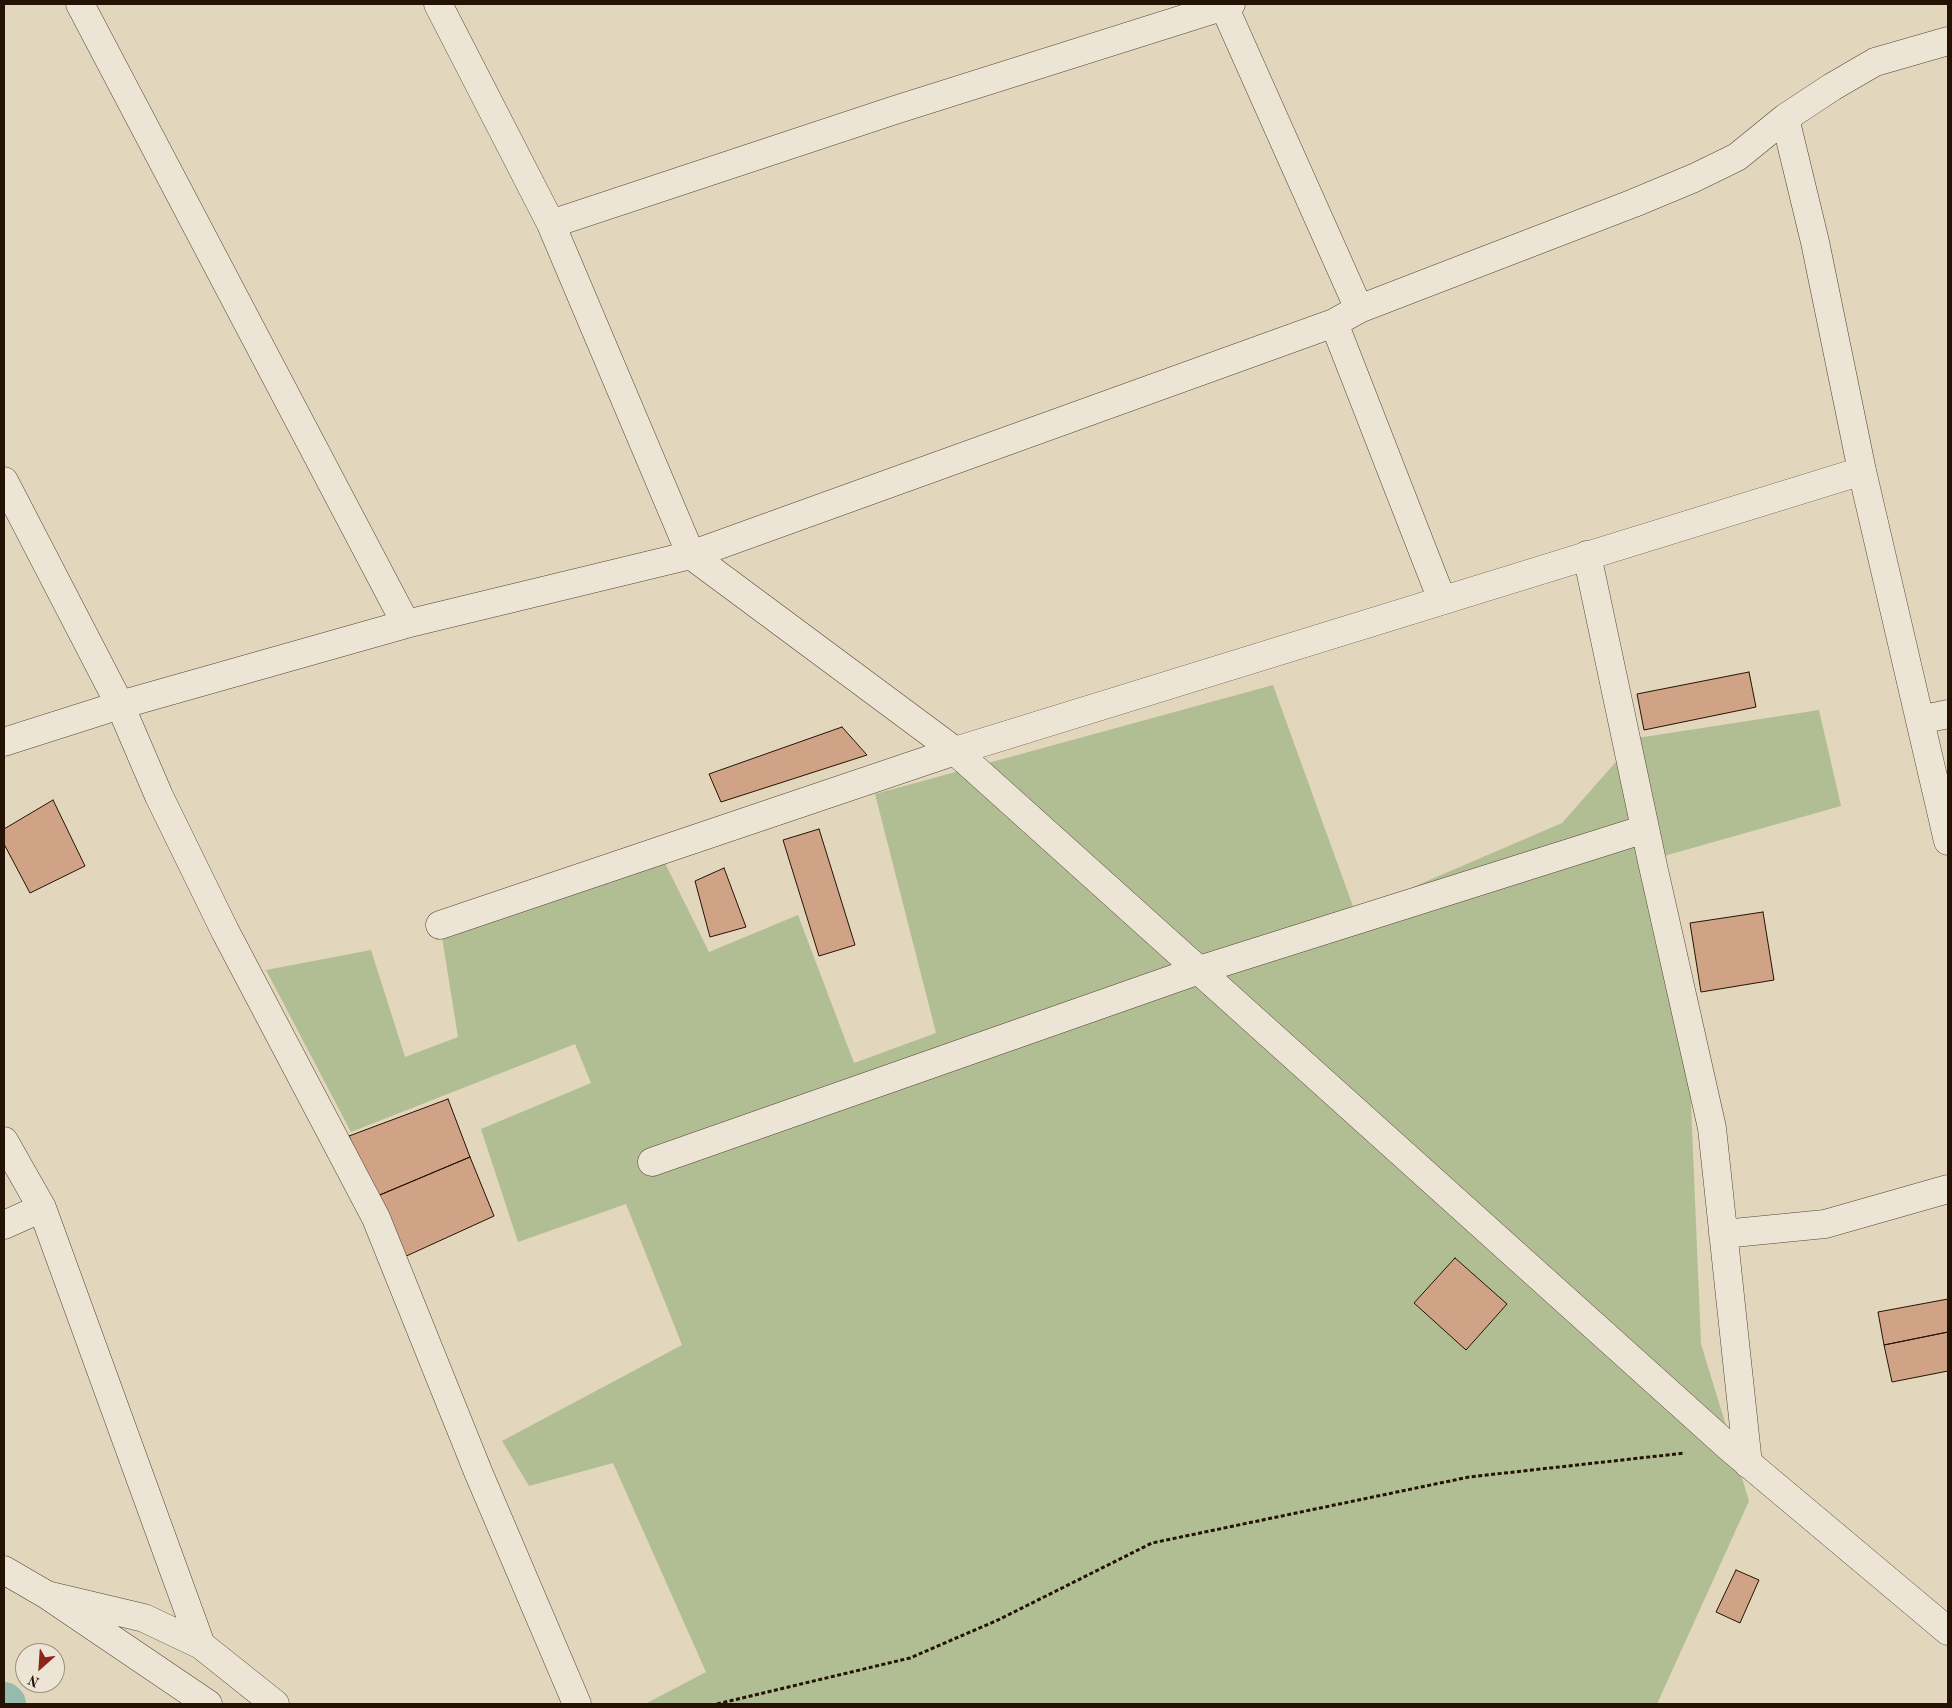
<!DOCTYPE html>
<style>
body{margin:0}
#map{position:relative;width:1952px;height:1708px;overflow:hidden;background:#e2d6bd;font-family:"Old Standard TT",serif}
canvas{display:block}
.frame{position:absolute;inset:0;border:5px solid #241304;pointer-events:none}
.north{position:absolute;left:15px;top:1643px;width:50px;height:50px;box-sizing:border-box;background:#ece4d4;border:1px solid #9c9081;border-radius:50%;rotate:206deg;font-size:14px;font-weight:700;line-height:20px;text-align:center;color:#241304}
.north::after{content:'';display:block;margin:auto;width:18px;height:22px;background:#8f2418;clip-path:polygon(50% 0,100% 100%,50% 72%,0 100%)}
</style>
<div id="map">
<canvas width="1952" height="1708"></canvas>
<div class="frame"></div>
<div class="north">N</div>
</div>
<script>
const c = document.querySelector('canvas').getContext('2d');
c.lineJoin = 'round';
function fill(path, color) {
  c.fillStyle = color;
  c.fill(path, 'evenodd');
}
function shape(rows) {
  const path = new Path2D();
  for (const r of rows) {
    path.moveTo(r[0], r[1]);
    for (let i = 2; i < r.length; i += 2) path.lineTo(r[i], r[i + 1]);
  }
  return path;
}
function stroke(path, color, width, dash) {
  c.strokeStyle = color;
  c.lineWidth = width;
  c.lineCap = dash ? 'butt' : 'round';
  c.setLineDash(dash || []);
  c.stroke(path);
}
fill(shape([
 [1273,685,1355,912,1562,823,1637,738,1819,710,1841,806,1664,856,1687,1008,1701,1344,1749,1501,1657,1704,645,1704,706,1672,613,1463,529,1486,502,1441,682,1345,626,1204,518,1242,481,1129,591,1083,575,1044,351,1132,266,970,371,950,405,1057,458,1037,440,925,664,861,709,952,798,915,854,1063,936,1033,875,794]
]), '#b1be93');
stroke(shape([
 [4,1702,6,1704]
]), '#96baac', 40);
const building = shape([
 [1749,672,1756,707,1644,730,1637,694,1749,672],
 [842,727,867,755,721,802,709,774,842,727],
 [53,800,85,866,30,893,4,844,4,829,53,800],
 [819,829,855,945,819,956,783,840,819,829],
 [724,868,746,927,710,937,695,881,724,868],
 [1763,912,1774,980,1701,992,1690,923,1763,912],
 [448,1099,470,1157,375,1197,349,1136,448,1099],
 [470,1157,494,1216,402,1258,375,1197,470,1157],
 [1455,1258,1507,1304,1466,1350,1414,1303,1455,1258],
 [1948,1299,1948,1332,1884,1345,1878,1312,1948,1299],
 [1948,1332,1948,1371,1892,1382,1884,1345,1948,1332],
 [1736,1570,1759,1580,1740,1623,1716,1612,1736,1570]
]);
fill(building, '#d1a386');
stroke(building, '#241304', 1);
const minor = shape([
 [80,4,406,624],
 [438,4,551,224,691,555,955,751,1730,1448,1948,1631],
 [1223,4,1359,309],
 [1785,118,1815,242,1862,471,1948,841],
 [551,224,895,110,1231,4],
 [1334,323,1442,600],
 [4,481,120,705,159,796,225,931,376,1218,479,1474,577,1704],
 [1587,555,1653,866,1712,1128,1748,1464],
 [1920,720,1948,714],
 [4,742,120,705,406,624,691,555,1334,323,1359,309,1634,203,1694,178,1737,157,1785,118,1832,87,1875,62,1948,41],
 [440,925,955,751,1862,471],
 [4,1141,42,1208,201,1645],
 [652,1162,1199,970,1645,829],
 [4,1225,42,1208],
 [1723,1234,1825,1224,1948,1189],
 [4,1570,47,1595,208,1704],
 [47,1595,144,1618,201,1645,275,1704]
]);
stroke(minor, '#544432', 29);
stroke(shape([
 [717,1704,910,1658,998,1620,1152,1543,1469,1477,1685,1453]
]), '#241304', 3, [4, 2.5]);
stroke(minor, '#ece4d4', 28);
</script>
